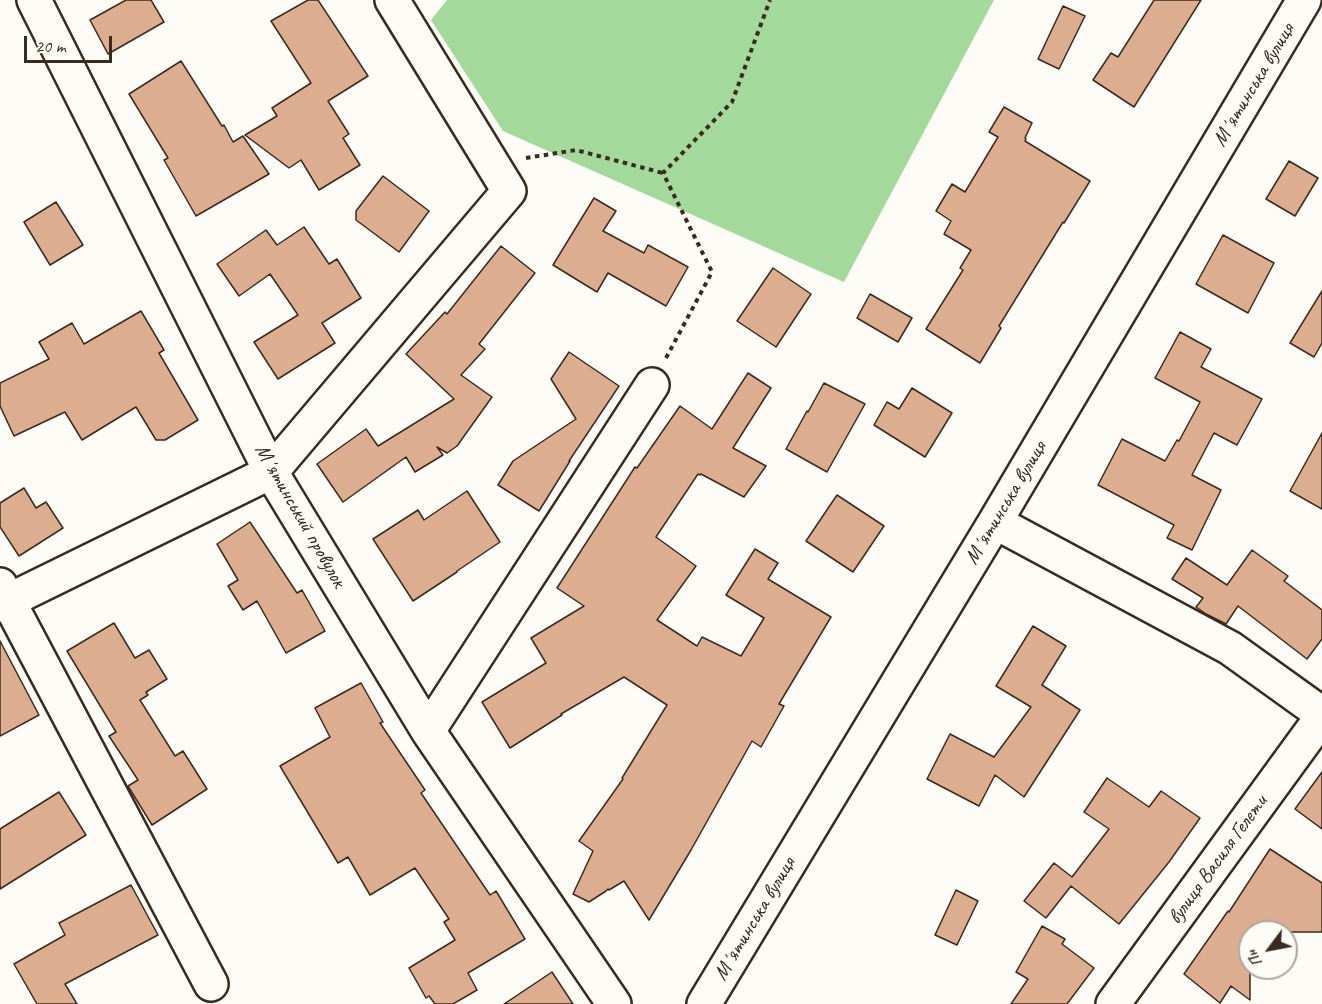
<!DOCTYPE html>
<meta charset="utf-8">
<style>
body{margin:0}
#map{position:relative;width:1322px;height:1004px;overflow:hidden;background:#fdfcf7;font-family:Caveat,sans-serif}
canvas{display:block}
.north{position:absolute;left:1238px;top:920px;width:60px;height:60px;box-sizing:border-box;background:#fdfcf7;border:2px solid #afa8a0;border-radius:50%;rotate:238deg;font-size:16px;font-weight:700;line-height:24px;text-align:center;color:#3b2a1e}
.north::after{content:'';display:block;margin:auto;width:21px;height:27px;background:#3b2a1e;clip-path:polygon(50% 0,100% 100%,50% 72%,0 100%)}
.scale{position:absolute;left:24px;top:36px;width:88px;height:27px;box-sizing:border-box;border:3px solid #3b2a1e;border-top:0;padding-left:8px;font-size:18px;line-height:21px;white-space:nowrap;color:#3b2a1e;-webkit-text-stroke:4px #fdfcf7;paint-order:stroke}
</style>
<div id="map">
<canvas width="1322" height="1004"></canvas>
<div class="north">Пн</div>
<div class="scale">20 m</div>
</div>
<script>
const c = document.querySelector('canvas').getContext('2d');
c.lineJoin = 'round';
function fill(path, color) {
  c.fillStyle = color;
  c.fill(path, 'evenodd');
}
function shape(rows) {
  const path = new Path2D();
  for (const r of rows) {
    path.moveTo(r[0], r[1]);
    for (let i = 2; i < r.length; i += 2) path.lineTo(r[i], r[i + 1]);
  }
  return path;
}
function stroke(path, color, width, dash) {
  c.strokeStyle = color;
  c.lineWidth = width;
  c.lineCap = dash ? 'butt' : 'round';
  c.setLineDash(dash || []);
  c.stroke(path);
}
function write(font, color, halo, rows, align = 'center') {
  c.font = font + ' Caveat,sans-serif';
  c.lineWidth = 5;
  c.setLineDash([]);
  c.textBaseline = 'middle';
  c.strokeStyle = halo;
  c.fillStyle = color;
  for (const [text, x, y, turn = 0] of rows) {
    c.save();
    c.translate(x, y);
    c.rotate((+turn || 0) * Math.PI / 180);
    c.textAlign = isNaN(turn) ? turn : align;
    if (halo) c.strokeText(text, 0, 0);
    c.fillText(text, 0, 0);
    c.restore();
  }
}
fill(shape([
 [447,0,994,0,844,282,503,131,431,20]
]), '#a4d99c');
const building = shape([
 [126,0,151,0,164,22,108,54,90,20,126,0],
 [308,0,318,0,368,76,328,101,349,134,343,138,360,165,319,190,301,160,289,168,245,135,277,116,272,108,311,83,271,21,308,0],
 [1154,0,1201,0,1134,107,1093,80,1111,53,1118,57,1154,0],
 [1063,6,1085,16,1059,69,1038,59,1063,6],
 [181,61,222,126,224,125,233,142,243,136,269,174,196,216,164,160,168,158,129,94,181,61],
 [1004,107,1032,123,1025,138,1026,139,1025,141,1090,181,1064,223,1063,222,999,326,1001,328,980,363,926,329,963,270,960,268,971,250,944,234,951,221,936,211,952,184,965,192,998,137,989,132,1004,107],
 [1289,161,1318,178,1295,216,1266,199,1289,161],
 [383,176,429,211,399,252,356,220,356,211,383,176],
 [594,198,616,211,603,231,644,253,648,245,688,267,666,306,608,273,597,292,553,265,594,198],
 [56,202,83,245,50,265,24,222,56,202],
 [304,227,329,264,337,259,361,298,322,323,335,343,278,379,254,342,298,315,270,274,239,296,217,264,266,230,277,245,304,227],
 [1223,235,1274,263,1248,313,1196,284,1223,235],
 [501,246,535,273,479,344,485,349,461,375,492,397,457,446,447,453,437,447,443,455,415,472,406,457,343,502,317,464,366,429,378,446,454,399,406,354,445,312,447,314,501,246],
 [773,268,811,294,776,347,737,321,773,268],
 [1322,291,1322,343,1314,357,1290,343,1322,291],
 [870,294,912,318,898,342,857,318,870,294],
 [141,311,164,350,159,353,198,420,165,440,156,440,136,407,82,440,65,412,14,436,0,406,0,383,49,359,39,342,72,323,84,344,141,311],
 [1180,332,1211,349,1201,367,1262,399,1237,445,1214,433,1192,475,1221,490,1192,550,1167,538,1174,525,1098,485,1122,439,1165,461,1177,440,1179,441,1200,402,1155,378,1180,332],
 [569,352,619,386,569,461,570,461,539,511,498,485,513,461,576,419,551,379,569,352],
 [748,373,771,388,733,448,766,466,744,497,701,474,700,475,698,474,656,537,696,566,657,620,697,646,702,637,741,656,764,618,726,595,755,549,778,563,768,579,831,617,779,704,784,706,761,747,752,741,691,850,649,920,624,881,609,890,608,889,606,891,589,902,573,894,593,851,579,841,623,779,622,778,667,705,624,677,561,714,562,715,510,748,482,702,546,663,531,638,584,606,557,588,635,467,637,468,680,406,712,429,748,373],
 [824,383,865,404,827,472,786,449,807,411,808,412,824,383],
 [912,388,952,413,925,457,874,425,887,402,899,409,912,388],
 [1322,433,1322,509,1290,491,1322,433],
 [24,488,36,508,46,502,63,528,19,556,0,527,0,503,24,488],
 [467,491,500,542,457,571,457,572,413,601,373,539,418,510,424,520,467,491],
 [837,495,884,526,853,572,806,541,837,495],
 [250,522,297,593,302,590,325,631,286,653,257,601,243,610,228,586,238,580,217,544,250,522],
 [1252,550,1288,576,1284,581,1322,610,1322,639,1307,659,1238,606,1226,624,1206,614,1196,607,1203,598,1172,579,1186,558,1227,585,1252,550],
 [114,623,135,658,149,650,167,679,146,692,148,695,140,700,175,756,183,751,207,789,152,825,128,786,138,780,109,736,116,732,67,651,114,623],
 [1033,626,1066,646,1042,685,1080,710,1024,797,995,775,979,806,927,779,950,734,994,757,1031,707,996,686,1033,626],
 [0,641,39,715,0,736,0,641],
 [361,683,383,722,380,723,425,790,421,793,490,895,496,891,525,939,468,973,477,990,453,1004,435,1004,429,996,426,998,409,968,455,940,444,922,449,919,415,868,370,895,348,857,338,863,280,766,330,737,315,708,361,683],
 [1322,772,1322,829,1295,809,1322,772],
 [1107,778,1149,807,1161,791,1200,818,1169,862,1119,924,1071,886,1046,918,1024,901,1054,863,1072,877,1109,829,1084,812,1107,778],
 [59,792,86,835,0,889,0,829,59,792],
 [1270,849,1322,883,1322,932,1250,932,1250,1000,1231,986,1220,1003,1184,974,1228,911,1229,912,1270,849],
 [131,885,158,935,65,984,77,1004,37,1004,14,964,65,935,59,923,131,885],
 [956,890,978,901,957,945,935,935,956,890],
 [1042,926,1065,939,1062,944,1094,968,1067,1004,1011,1004,1028,979,1016,972,1042,926],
 [552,972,573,1004,504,1004,552,972]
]);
fill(building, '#ddad8f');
stroke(building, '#3b2a1e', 1.5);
const minor = shape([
 [34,0,271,472,428,731,614,1004],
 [995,522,1230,648,1322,714],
 [0,585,211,984],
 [0,605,271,472,509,191,392,0],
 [428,731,652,385],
 [704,1004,995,522,1304,0],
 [1113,1004,1322,717]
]);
stroke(minor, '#3b2a1e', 38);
stroke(shape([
 [526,158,576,150,663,173],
 [666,358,712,272,663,173,732,102,770,0]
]), '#3b2a1e', 4, [4.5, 4.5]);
stroke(minor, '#fdfcf7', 33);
write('21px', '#3b2a1e', '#fdfcf7', [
 ["Мʼятинська вулиця",1254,85,-59],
 ["Мʼятинська вулиця",1006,503,-59],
 ["Мʼятинський провулок",300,516,60],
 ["вулиця Василя Гелети",1218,860,-54],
 ["Мʼятинська вулиця",755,919,-59]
]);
</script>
